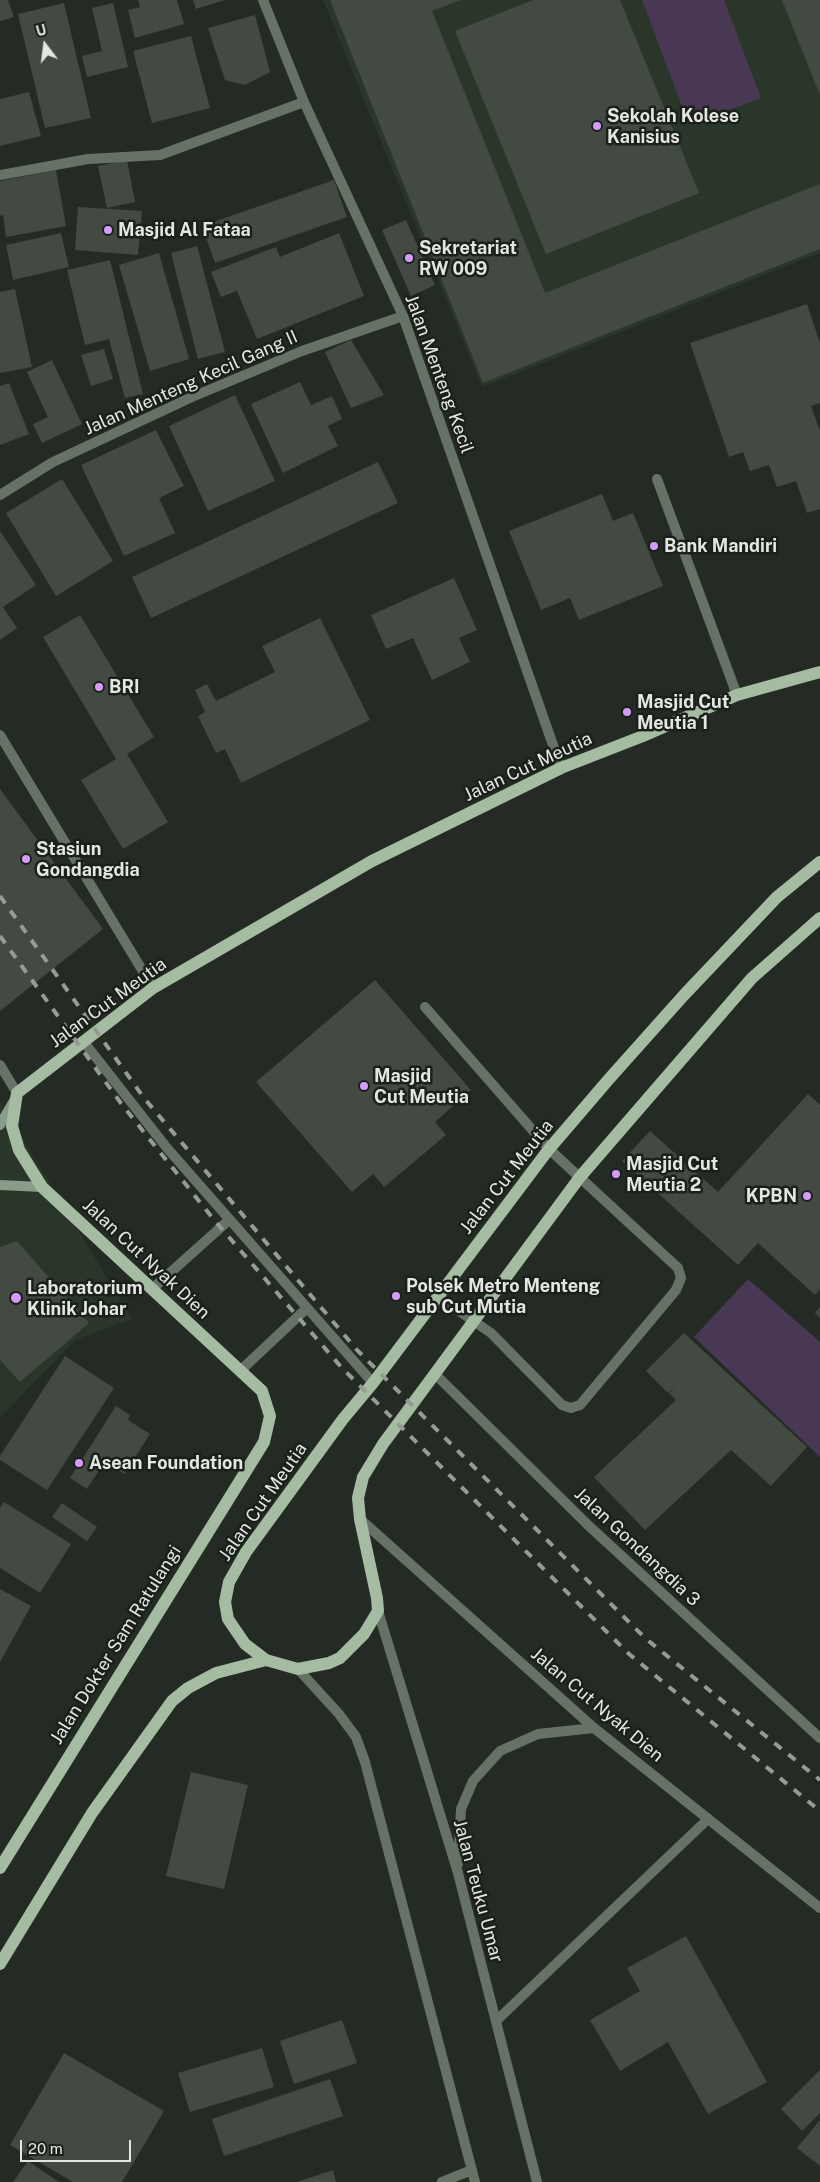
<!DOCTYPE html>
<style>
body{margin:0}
#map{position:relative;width:820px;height:2182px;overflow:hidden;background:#242b24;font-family:"Public Sans",sans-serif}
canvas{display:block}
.north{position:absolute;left:20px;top:20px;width:50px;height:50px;-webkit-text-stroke:4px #1b211a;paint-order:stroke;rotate:345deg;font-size:14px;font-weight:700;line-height:20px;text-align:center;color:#e3e7e2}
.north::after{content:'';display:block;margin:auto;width:18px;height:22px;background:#e3e7e2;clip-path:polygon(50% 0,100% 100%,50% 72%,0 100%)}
.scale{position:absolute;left:20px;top:2140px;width:111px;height:22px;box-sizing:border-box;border:2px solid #e3e7e2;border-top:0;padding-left:6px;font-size:15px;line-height:18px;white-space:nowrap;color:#e3e7e2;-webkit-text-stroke:4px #1b211a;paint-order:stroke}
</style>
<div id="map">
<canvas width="820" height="2182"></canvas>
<div class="north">U</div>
<div class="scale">20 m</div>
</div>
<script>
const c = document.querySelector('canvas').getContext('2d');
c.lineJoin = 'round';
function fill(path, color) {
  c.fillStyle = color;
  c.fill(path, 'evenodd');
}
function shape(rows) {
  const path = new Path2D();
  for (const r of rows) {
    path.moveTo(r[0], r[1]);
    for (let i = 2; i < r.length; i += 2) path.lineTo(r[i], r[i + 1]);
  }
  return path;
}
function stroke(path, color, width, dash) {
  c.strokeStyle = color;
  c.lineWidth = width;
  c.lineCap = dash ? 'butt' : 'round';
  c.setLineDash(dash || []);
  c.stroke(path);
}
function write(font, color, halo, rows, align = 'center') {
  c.font = font + ' "Public Sans",sans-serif';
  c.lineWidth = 5;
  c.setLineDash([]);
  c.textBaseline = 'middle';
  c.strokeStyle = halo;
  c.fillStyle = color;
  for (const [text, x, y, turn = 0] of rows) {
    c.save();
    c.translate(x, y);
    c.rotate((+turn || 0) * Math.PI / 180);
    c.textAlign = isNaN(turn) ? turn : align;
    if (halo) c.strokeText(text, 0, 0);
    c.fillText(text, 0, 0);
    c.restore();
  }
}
fill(shape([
 [323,0,820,0,820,253,482,387],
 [0,1101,132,1319,75,1340,0,1418]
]), '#2b362a');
fill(shape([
 [642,0,724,0,761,98,689,125],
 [748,1279,820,1342,820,1457,694,1337]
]), '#493853');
fill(shape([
 [0,0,8,0,14,17,0,21],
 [138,0,177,0,184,24,135,38,128,10,140,7],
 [193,0,225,0,196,9],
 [330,0,461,0,432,11,545,293,820,184,820,249,483,383],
 [533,0,620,0,699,193,546,254,455,31],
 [782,0,820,0,820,95],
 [64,3,91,118,45,128,18,14],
 [113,3,128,67,87,77,82,56,102,51,92,8],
 [255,15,270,72,245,85,225,80,208,28],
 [191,36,210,108,152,123,133,51],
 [29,92,41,136,0,146,0,99],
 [127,160,135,202,107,208,98,166],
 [56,170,66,226,6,237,3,215,0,216,0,181],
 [334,180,347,217,215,263,202,226],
 [78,207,142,211,138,255,75,250],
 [406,220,435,285,411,296,382,230],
 [61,233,69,267,13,280,6,245],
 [339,233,364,296,257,339,237,291,221,297,211,272,276,247,280,257],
 [197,246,225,352,198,359,171,253],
 [159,253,189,359,150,371,119,265],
 [110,260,143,394,125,398,109,339,85,345,67,270],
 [15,289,32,367,0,373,0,292],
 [807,304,820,343,820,403,811,406,820,431,820,509,807,513,796,481,777,487,769,465,750,471,743,452,729,457,690,343],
 [351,340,384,395,351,408,325,352],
 [104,349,113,379,91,386,81,355],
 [52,360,82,424,42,443,33,424,48,417,27,372],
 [300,382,311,405,332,396,342,419,328,426,338,446,283,473,251,404],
 [9,383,29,434,0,445,0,386],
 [235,395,275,481,208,511,169,426],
 [156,430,184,486,159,498,175,533,124,556,81,465],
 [378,462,398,503,151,618,132,577],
 [62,479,113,561,56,596,6,513],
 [602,494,613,521,633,513,663,586,579,620,570,598,541,610,509,531],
 [0,531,36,585,3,607,17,628,0,640],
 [454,578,477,630,459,638,470,662,432,680,413,638,386,649,371,615],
 [80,615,154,737,127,754,168,822,123,849,81,780,116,759,43,637],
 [320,618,370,720,241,783,225,749,216,753,198,716,205,712,195,690,207,684,216,701,275,672,262,646],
 [0,789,103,929,0,1011],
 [375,980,471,1090,435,1122,446,1135,384,1187,373,1174,352,1192,256,1082],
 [808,1094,820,1105,820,1289,815,1295,758,1243,738,1265,622,1161,650,1131,718,1192],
 [17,1241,89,1323,20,1382,0,1360,0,1247],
 [820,1307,820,1318,815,1313],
 [684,1333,807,1447,771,1486,731,1450,645,1530,594,1477,676,1400,669,1393,677,1385,668,1393,646,1371],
 [65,1356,114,1388,47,1490,0,1460,0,1456],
 [116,1406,130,1415,128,1420,150,1434,124,1474,105,1461,87,1489,70,1478],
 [4,1502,71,1544,40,1593,0,1568,0,1508],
 [62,1503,97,1527,87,1541,52,1517],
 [0,1589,31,1606,0,1662],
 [191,1772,248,1785,224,1889,166,1876],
 [686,1936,767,2082,708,2114,668,2042,620,2071,590,2020,640,1991,627,1968],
 [342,2020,357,2063,294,2084,280,2041],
 [262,2048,274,2087,190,2112,178,2073],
 [64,2053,164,2111,122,2182,73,2182,10,2145],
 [820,2070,820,2113,802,2131,781,2109],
 [330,2079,343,2116,224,2156,212,2119],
 [820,2120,820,2166,797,2148],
 [28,2161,59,2182,13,2182],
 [333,2170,336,2182,297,2182]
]), '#434a42');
stroke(shape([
 [657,479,737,695],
 [425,1007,549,1149,678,1268,681,1278,676,1290,580,1405,571,1408,562,1405,491,1333,437,1296],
 [83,1041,167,1148,373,1383],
 [152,1289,229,1220],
 [240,1371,307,1308],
 [496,2021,708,1819],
 [442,2182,472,2170]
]), '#677266', 10);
stroke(shape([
 [263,0,304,102,403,316,561,768],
 [0,175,88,159,160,155,304,102],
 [0,495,53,462,192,397,302,351,403,316],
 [0,735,153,988],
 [0,1065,17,1093],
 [436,1375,589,1526,820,1738],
 [360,1519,594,1728,820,1908]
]), '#677266', 10);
stroke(shape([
 [378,1611,458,1873,537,2182],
 [298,1669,339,1714,356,1737,365,1762,475,2182],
 [458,1864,461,1809,473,1781,500,1751,538,1734,594,1728]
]), '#677266', 10);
stroke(shape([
 [0,1125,15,1099],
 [0,1185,42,1187]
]), '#8a9c89', 10);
stroke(shape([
 [820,862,777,897,684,995,609,1079,549,1149,373,1383,343,1419,246,1552,229,1582,225,1602,228,1619,245,1644,266,1660,298,1669,329,1663,340,1658,364,1634,378,1611,377,1598,360,1519,358,1498,363,1477,383,1444,580,1177,752,978,820,918],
 [0,1868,264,1442,270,1416,262,1391,42,1187,19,1150,12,1126,17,1093,153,988,372,861,561,768,643,736,737,695,820,672],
 [0,1964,92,1813,172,1701,188,1688,216,1673,266,1660]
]), '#a5bca3', 12);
stroke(shape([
 [0,896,144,1098,357,1350,645,1638,820,1780],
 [0,936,123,1106,215,1221,342,1368,629,1654,820,1811]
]), '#969b95', 4, [9, 9]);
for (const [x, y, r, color] of [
 [597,126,5,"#d69bfa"],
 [108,230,5,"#d69bfa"],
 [409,258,5,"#d69bfa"],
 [654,546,5,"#d69bfa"],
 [99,687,5,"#d69bfa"],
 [627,712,5,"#d69bfa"],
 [26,859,5,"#d69bfa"],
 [364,1086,5,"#d69bfa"],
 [616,1174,5,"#d69bfa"],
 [807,1196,5,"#d69bfa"],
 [396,1296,5,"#d69bfa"],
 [16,1298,6,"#d69bfa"],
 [79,1463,5,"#d69bfa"]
]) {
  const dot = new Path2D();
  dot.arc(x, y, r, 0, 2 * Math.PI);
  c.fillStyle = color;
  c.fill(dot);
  stroke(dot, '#1b211a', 2);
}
write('bold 18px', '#e3e7e2', '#1b211a', [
 ["Sekolah Kolese",607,116],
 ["Kanisius",607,137],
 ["Masjid Al Fataa",118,230],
 ["Sekretariat",419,248],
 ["RW 009",419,269],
 ["Bank Mandiri",664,546],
 ["BRI",109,687],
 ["Masjid Cut",637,702],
 ["Meutia 1",637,723],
 ["Stasiun",36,849],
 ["Gondangdia",36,870],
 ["Masjid",374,1076],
 ["Cut Meutia",374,1097],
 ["Masjid Cut",626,1164],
 ["Meutia 2",626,1185],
 ["KPBN",797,1196,"right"],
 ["Polsek Metro Menteng",406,1286],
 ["sub Cut Mutia",406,1307],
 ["Laboratorium",27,1288],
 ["Klinik Johar",27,1309],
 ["Asean Foundation",89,1463]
], 'left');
write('18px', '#e3e7e2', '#1b211a', [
 ["Jalan Menteng Kecil",439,374,70],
 ["Jalan Menteng Kecil Gang II",191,383,-24],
 ["Jalan Cut Meutia",528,767,-25],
 ["Jalan Cut Meutia",108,1003,-36],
 ["Jalan Cut Meutia",507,1177,-52],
 ["Jalan Cut Nyak Dien",146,1259,43],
 ["Jalan Cut Meutia",263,1502,-55],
 ["Jalan Gondangdia 3",637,1547,43],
 ["Jalan Dokter Sam Ratulangi",116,1645,-58],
 ["Jalan Cut Nyak Dien",597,1705,40],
 ["Jalan Teuku Umar",478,1891,75]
]);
</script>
